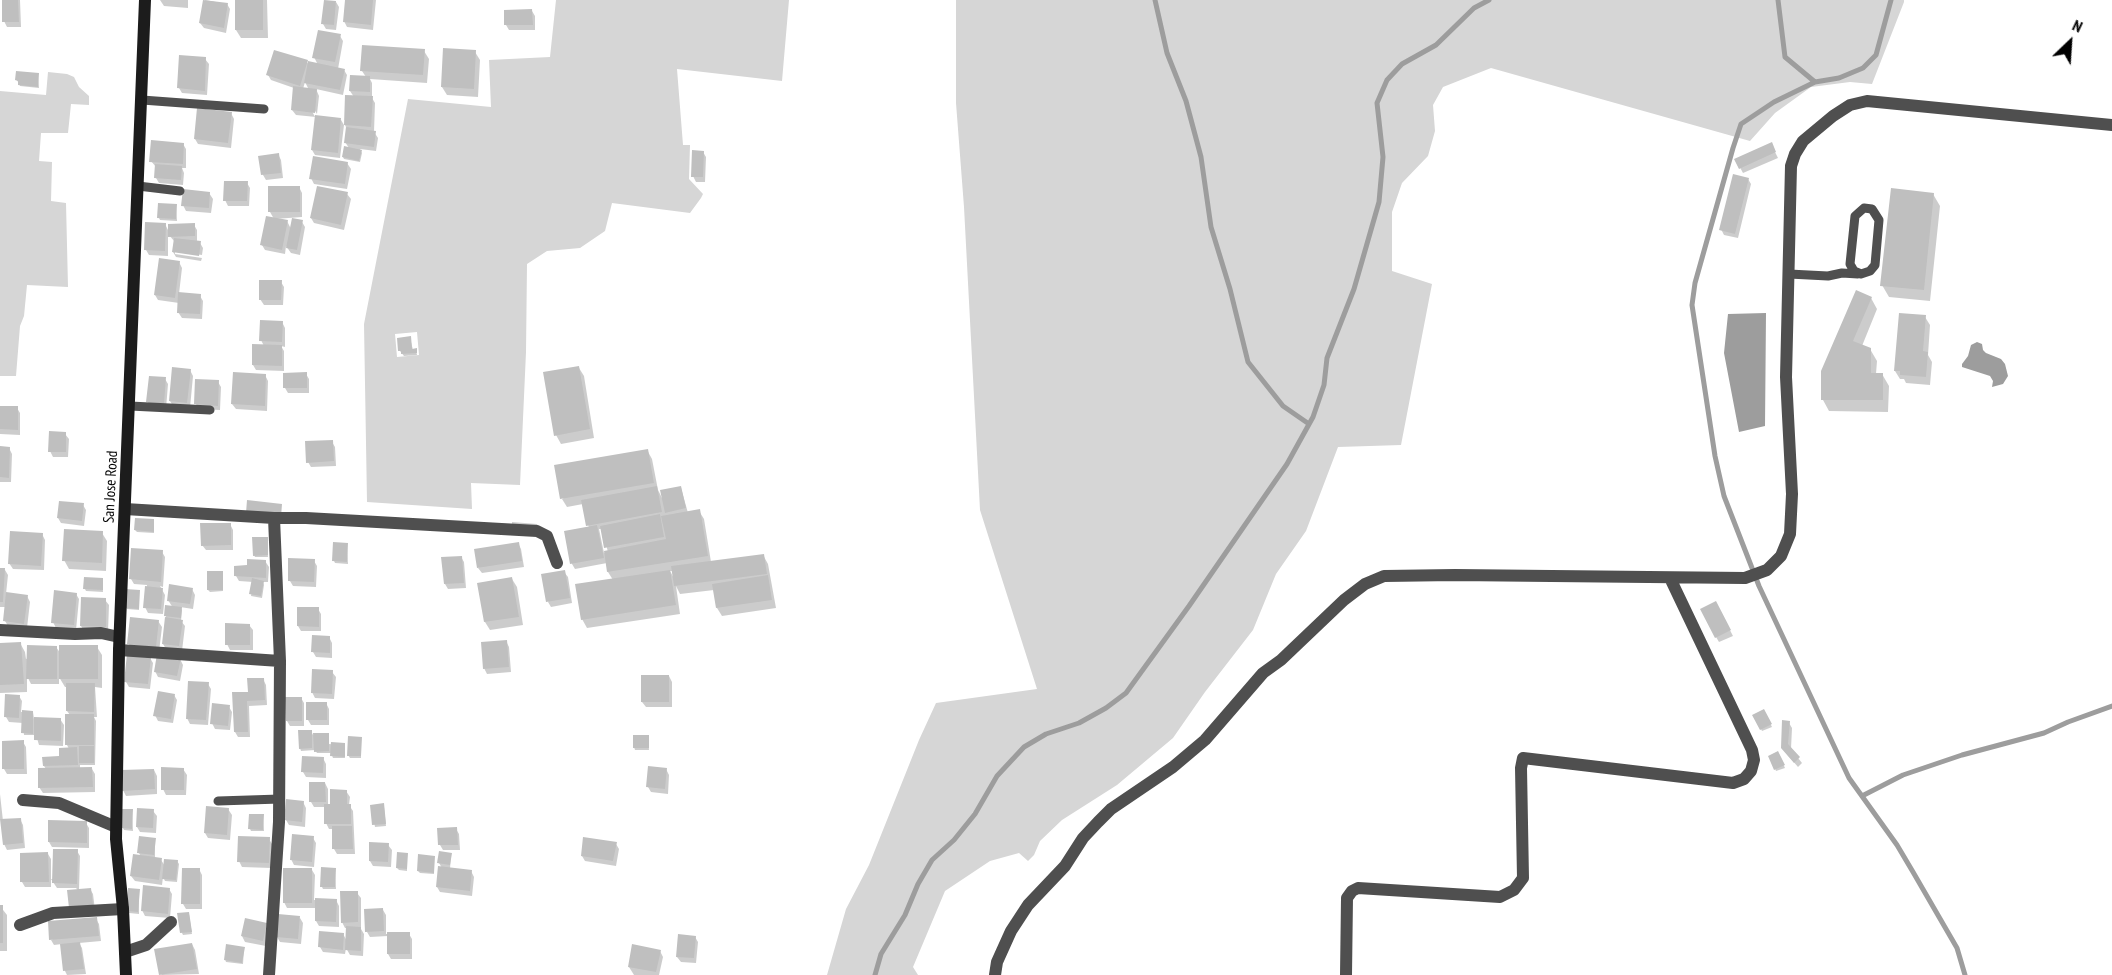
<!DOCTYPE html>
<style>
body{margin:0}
#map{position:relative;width:2112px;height:975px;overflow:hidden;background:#fff;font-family:"PT Sans Narrow",sans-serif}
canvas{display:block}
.north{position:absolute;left:2040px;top:12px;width:60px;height:60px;-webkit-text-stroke:4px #fff;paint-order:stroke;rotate:25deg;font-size:16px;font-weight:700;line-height:24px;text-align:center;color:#000}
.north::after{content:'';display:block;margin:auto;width:21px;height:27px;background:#000;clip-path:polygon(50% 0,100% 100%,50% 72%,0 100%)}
</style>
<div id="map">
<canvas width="2112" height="975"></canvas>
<div class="north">N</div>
</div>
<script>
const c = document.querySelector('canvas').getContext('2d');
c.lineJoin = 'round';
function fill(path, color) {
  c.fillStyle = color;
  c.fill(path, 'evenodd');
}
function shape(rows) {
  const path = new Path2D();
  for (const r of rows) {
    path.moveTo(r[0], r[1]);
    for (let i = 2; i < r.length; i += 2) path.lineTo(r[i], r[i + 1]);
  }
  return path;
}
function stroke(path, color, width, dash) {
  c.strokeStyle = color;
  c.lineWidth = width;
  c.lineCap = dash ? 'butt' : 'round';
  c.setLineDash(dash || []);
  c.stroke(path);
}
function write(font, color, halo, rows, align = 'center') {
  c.font = font + ' "PT Sans Narrow",sans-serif';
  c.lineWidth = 4.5;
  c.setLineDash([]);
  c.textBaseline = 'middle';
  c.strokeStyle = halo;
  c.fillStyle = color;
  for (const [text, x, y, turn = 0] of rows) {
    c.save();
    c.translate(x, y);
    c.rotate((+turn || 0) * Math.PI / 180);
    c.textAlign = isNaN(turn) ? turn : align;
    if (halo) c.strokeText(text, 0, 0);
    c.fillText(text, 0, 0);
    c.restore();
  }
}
fill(shape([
 [556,0,789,0,782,81,677,69,683,145,690,145,689,179,703,194,701,198,690,213,612,203,605,231,580,248,547,251,527,264,526,352,520,485,471,483,472,509,367,502,364,324,408,99,491,107,489,60,550,57],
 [417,332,419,355,397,357,395,334],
 [956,0,1904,0,1904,2,1872,84,1850,82,1811,87,1775,113,1750,141,1491,68,1443,87,1433,105,1435,131,1428,156,1402,183,1392,212,1392,271,1432,284,1401,445,1338,447,1306,531,1276,574,1253,630,1205,692,1173,738,1117,785,1062,820,1040,841,1034,855,1028,861,1019,853,990,861,945,891,913,967,918,975,827,975,846,909,869,865,919,740,936,703,1037,689,980,510,964,207,956,103],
 [48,72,67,74,74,77,79,87,89,96,89,105,71,104,68,133,41,133,39,161,52,162,51,201,66,203,68,287,27,285,24,316,20,326,16,376,0,376,0,91,46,95]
]), '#d6d6d6');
fill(shape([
 [1766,313,1765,426,1739,432,1724,353,1728,314],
 [1977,342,1982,344,1983,350,1986,353,2001,359,2005,364,2008,376,2003,384,1992,387,1993,381,1990,376,1962,367,1962,364,1968,356,1971,345]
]), '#9d9d9d');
fill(shape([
 [4,0,20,0,21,27,7,27,4,21],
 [160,0,188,0,188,8,164,6],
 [205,0,227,4,230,9,226,33,204,28,200,23],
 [236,0,267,0,268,38,241,38,236,30],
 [346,0,376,0,373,30,347,27,344,21],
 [336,2,339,7,336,30,326,29,323,24],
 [532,11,535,16,535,30,509,30,506,25],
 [340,36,343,41,338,69,344,70,347,75,343,95,316,89,319,96,317,114,312,106,310,107,315,117,341,120,344,125,340,158,315,155,312,150,316,117,296,115,292,110,294,88,271,80,268,75,307,63,318,65,314,57],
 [305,82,309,90,303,89],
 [424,51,429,59,427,83,370,79,372,83,372,98,375,103,374,132,378,138,376,151,360,149,362,153,360,162,344,159,343,157,349,148,345,142,347,129,345,125,354,97,350,91,366,77,362,71],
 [475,52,480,60,478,97,447,95,442,87],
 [205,59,209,64,207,95,182,93,179,88],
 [38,75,39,88,20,86,17,80],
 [231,113,234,119,231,148,198,144,195,139],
 [183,144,186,149,186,168,182,168,184,173,183,185,159,183,156,178,156,167,151,161],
 [1774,150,1778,158,1743,173,1736,160],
 [703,152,706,157,705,182,696,182,693,176],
 [278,154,281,160,283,178,266,180,263,175,260,157],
 [347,163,351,169,347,189,314,184,311,178],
 [1748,179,1751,184,1738,238,1724,235,1721,229],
 [247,183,250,188,249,206,228,206,225,200],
 [270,187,299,187,302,193,302,217,275,219,287,221,291,229,302,222,305,227,300,255,291,253,286,246,285,254,265,250,262,245,274,219,270,212],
 [209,193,213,199,211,213,186,211,183,205],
 [347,194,351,199,344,230,314,223,311,218],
 [1933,194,1940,206,1930,301,1889,297,1882,285],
 [176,205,177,221,160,220,159,218],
 [165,224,169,232,194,225,197,230,197,242,200,243,203,248,202,255,175,251,175,254,202,258,201,261,176,257,173,252,175,242,168,234,168,256,149,255,146,250],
 [179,262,182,268,179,294,200,296,203,301,202,319,182,318,178,312,179,303,158,300,155,295],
 [281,282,284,287,283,305,264,305,260,299],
 [1871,298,1877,309,1862,346,1870,349,1877,361,1876,374,1882,374,1889,386,1888,412,1829,411,1823,400],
 [1925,317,1930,325,1928,355,1932,362,1930,385,1906,383,1904,379,1900,379,1895,371],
 [282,322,285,328,285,347,281,346,284,351,284,371,256,370,253,365,264,346,261,340],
 [410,338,413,350,416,350,417,355,404,356,400,351],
 [579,368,584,376,594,438,561,444,556,435],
 [190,370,193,376,190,408,173,406,170,401],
 [306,374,309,379,309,393,288,393,285,388],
 [265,375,268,381,267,411,236,409,232,404],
 [165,379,168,384,166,409,151,407,148,402],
 [218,382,221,387,220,410,199,409,196,404],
 [0,408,17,408,20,413,20,435,0,434],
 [65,434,69,439,68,457,53,457,50,451],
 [332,442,335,447,336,466,311,467,308,462],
 [0,448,9,448,12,454,11,482,0,482],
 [647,450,652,459,658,490,662,498,681,488,688,513,699,511,704,519,711,562,763,555,768,564,776,608,722,616,717,608,714,590,680,594,676,586,680,614,587,628,582,619,613,580,608,572,607,563,575,569,572,564,566,532,589,528,583,504,567,507,562,499],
 [599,529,602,529,608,552,604,553],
 [670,571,674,571,675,580],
 [83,505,86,510,84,526,61,523,58,518],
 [154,521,154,533,137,532,135,530],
 [512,522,537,524,538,526,512,527],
 [230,524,233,530,233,550,206,550,202,545],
 [102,533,107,541,106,571,69,569,64,560],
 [42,534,45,540,44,570,13,569,9,563],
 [267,538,268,557,255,557,254,555],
 [518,543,521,549,524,567,482,573,478,568],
 [347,544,348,564,335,563,334,561],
 [162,552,165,557,163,587,160,586,165,595,163,614,148,613,145,607,147,585,134,584,131,579],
 [461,557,464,562,466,588,448,589,445,584],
 [265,561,269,567,268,582,263,582,264,585,262,598,251,596,253,582,239,581,236,576],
 [314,561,317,566,316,587,293,586,290,581],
 [0,569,5,570,8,575,6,594,27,596,30,602,27,628,8,626,5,621,6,607,0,607],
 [564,572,568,577,572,603,551,607,548,602],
 [223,575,223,591,210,592,208,590],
 [102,579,103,592,86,591,85,589],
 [512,579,517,587,523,625,490,630,485,622,478,584],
 [192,589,195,595,193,609,180,607,182,610,181,621,185,626,182,651,166,649,163,644,166,616,173,608,168,600],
 [139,591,139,610,127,609,126,607],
 [76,594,79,599,76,630,56,628,53,622],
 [105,600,109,605,108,632,84,631,81,626],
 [1716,603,1733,636,1719,642,1716,637],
 [318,609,321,614,321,631,301,631,298,626],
 [158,621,162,627,159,652,132,649,129,644],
 [249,625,253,630,253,650,230,650,227,644],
 [313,637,329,637,332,643,332,658,316,657,313,652],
 [506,641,509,647,511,672,487,674,484,668],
 [20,643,25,652,26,659,56,647,61,654,97,647,102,655,102,688,95,687,97,717,94,717,96,721,95,765,80,765,80,769,92,769,95,774,95,792,43,793,39,787,46,769,44,766,60,757,69,749,67,745,70,715,67,711,67,687,65,687,59,677,59,684,31,684,27,676,27,692,0,693,0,644],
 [150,658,153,663,150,689,129,687,126,682],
 [180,659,183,665,180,681,158,677,155,671],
 [332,672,336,677,334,699,315,698,312,692],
 [669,676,672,682,672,707,646,707,642,702],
 [263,679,266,685,267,705,249,706,250,737,238,737,235,732,249,694],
 [208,684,211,689,208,725,190,724,187,718],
 [174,695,177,700,173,723,158,721,155,715],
 [19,696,22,701,21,712,33,712,34,719,60,719,64,725,63,746,39,745,36,735,24,735,23,723,9,722,6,717],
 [301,698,304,703,304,726,290,726,287,721],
 [326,703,329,709,329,725,311,725,308,720],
 [229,707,232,712,230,730,215,729,212,723],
 [1764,711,1772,727,1762,731,1754,715],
 [1789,723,1792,728,1791,749,1802,763,1798,767,1786,753],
 [311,731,313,735,328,734,329,744,344,745,345,758,333,758,331,753,317,753,315,750,301,751,300,748],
 [648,737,649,750,635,750,634,747],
 [361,738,361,758,350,758,348,755],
 [23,742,26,747,27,774,7,774,4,769],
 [1778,753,1785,768,1776,771,1770,757],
 [323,758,326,764,326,778,306,777,303,772],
 [183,769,187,775,186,795,166,795,163,789],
 [666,769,669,775,668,794,651,792,648,787],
 [154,770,157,776,157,794,126,796,123,790],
 [325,783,328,789,328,806,346,791,350,797,349,805,353,811,355,854,337,854,334,849,333,829,329,829,326,823,325,807,314,807,311,802],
 [0,794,3,821,20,819,23,825,25,848,7,850,4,844,2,819,0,819],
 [303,802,306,808,305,827,289,825,286,820],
 [371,806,384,807,386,826,375,827],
 [228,809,232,815,230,840,208,838,205,833],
 [132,811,133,831,124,830,123,828],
 [153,811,157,816,156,833,140,832,137,827],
 [263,815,264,831,251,831,250,829],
 [86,823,89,828,89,848,52,847,49,842],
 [456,829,459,834,460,850,443,850,440,845,439,830],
 [313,838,316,843,314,867,294,865,291,859],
 [155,839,155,859,161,860,165,866,177,861,179,864,177,882,165,881,163,877,162,885,135,881,131,876,141,857,139,853],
 [269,839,272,844,271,868,242,867,239,861],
 [616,844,619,849,616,866,585,861,582,856],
 [388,845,392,850,391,867,373,866,370,861],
 [77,851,80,856,79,890,90,889,93,894,95,910,76,888,57,888,51,879,54,879],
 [48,854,51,859,51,887,25,887,22,882],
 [407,854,407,871,399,870,397,868],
 [451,855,450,869,471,871,474,877,472,896,440,892,437,887,442,868,439,863],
 [434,857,434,874,420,873,418,871],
 [199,869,202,875,202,909,186,909,183,904],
 [335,869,336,889,323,889,322,887],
 [312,870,315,875,314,900,336,900,339,906,339,927,319,926,316,921,317,908,287,908,284,902],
 [169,889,172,894,170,918,145,916,142,910],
 [139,890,139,914,129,913,128,911],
 [357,893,361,898,361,929,364,934,363,956,350,955,346,948,345,954,323,952,320,947,343,934,347,941,347,928,345,928,342,922],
 [0,906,7,915,7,951,0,951],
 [383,910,386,915,386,934,409,934,412,939,412,959,391,959,388,954,388,936,370,937,367,932],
 [189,914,192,934,183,935,182,933],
 [300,918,303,923,301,944,280,942,277,937],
 [96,919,99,924,101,941,79,943,82,948,86,974,67,975,65,971,62,944,54,945,51,940],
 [266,924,266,946,245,942,242,936],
 [695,937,698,942,696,963,681,962,677,957],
 [192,944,195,950,199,974,161,975],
 [244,949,243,964,226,962,225,959],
 [660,951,663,957,659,975,634,975,629,967]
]), '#0003');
stroke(shape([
 [1155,0,1167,53,1186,101,1201,157,1211,227,1230,289,1248,362,1283,406,1309,424],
 [1778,0,1785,57,1815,82],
 [1891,0,1876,55,1863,68,1839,78,1815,82,1774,102,1741,124,1733,148,1695,283,1692,305,1715,456,1724,496,1759,586,1849,778,1897,845,1913,872,1957,948,1965,975],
 [1862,796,1903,775,1962,755,2044,733,2068,722,2112,706],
 [875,975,881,954,905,915,918,884,932,860,954,840,975,814,997,776,1024,747,1046,734,1079,723,1106,708,1126,693,1189,606,1287,464,1313,417,1324,385,1327,358,1354,289,1379,202,1383,157,1377,103,1387,80,1402,64,1436,45,1474,8,1489,0]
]), '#9d9d9d', 5);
fill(shape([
 [2,0,18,0,19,22,2,22],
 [203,0,228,3,224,28,199,23],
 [235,0,263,0,263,30,235,30],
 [324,0,336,1,334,25,321,24],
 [345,0,373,0,371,25,343,22],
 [532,9,533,25,504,25,504,10],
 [318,30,341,34,335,62,312,58],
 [362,45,425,49,423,75,360,71],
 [443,48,476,50,474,89,441,87],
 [274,50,308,60,300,86,266,75],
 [179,55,206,57,205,91,177,88],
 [308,61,345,69,340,90,304,83],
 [16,71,39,73,38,87,18,85,18,81,15,80],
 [350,75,370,76,370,92,349,91],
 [293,86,317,89,315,113,291,110],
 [345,95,373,96,371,127,344,125],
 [197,108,232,112,228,143,194,139],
 [315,115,341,118,338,153,311,150],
 [346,127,376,131,374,147,344,143],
 [151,140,184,143,183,164,149,162],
 [1772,142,1776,152,1739,169,1734,159],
 [344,146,362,150,359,161,342,157],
 [692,150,704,151,703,177,691,177],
 [279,153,281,173,261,175,258,156],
 [313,156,348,162,345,184,309,179],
 [155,164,182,166,181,180,154,178],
 [1733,174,1749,178,1735,234,1719,230],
 [224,181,248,181,247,201,223,201],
 [268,186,300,186,300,212,268,212],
 [317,186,348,192,341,225,310,218],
 [1891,188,1934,193,1924,290,1880,286],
 [183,189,210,192,209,208,181,206],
 [158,203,177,204,176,219,157,218],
 [266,216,288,220,282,250,260,245],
 [292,218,303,220,297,250,286,248],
 [145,222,166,223,165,251,144,250],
 [195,223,195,236,168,237,168,224],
 [174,238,201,241,199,256,172,252],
 [159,258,180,261,175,298,154,295],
 [259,280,282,280,281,300,259,300],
 [1856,290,1872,297,1853,341,1871,348,1871,373,1883,373,1883,400,1821,400,1821,371],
 [178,292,201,294,200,314,177,313],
 [1899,313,1926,315,1923,351,1928,352,1926,377,1900,375,1900,371,1894,371],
 [260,320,283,321,282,342,259,341],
 [411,336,412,349,417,348,417,353,401,354,401,351,398,351,397,338],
 [252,344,282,345,282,366,252,365],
 [579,366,590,429,554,436,543,372],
 [172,367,191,369,187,403,169,401],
 [233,372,266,374,265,406,231,404],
 [307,372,307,388,283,388,283,373],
 [149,376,166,377,164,404,146,402],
 [195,379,219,380,218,406,194,404],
 [0,406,18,406,18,430,0,429],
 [49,431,66,432,66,452,48,452],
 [333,440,334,461,306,463,305,441],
 [0,446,10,447,9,478,0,477],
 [648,449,654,483,560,499,554,465],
 [657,486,662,512,586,526,581,500],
 [681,486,686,508,665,513,660,490],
 [247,500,282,504,281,517,246,513],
 [59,501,84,503,82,521,57,518],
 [700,509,708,556,607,572,604,551,666,539,661,516],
 [660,514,664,537,604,548,600,526],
 [135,518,154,519,154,532,134,530],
 [200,523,231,523,231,545,201,546],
 [597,525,604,558,570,564,564,531],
 [64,529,103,531,102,563,62,561],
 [10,531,43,533,41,566,8,564],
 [252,537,268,537,268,555,253,556],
 [333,542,348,543,347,562,332,561],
 [519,542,522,561,477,568,474,549],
 [131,548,163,550,161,582,129,579],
 [764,554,767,574,674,586,671,566],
 [462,556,464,583,444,584,441,557],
 [288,558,315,559,314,582,288,581],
 [247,559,266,560,266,578,234,576,234,566,247,565],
 [0,568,5,568,3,602,0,602],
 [565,570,570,598,546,602,541,574],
 [670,570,676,605,581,620,575,584],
 [207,571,223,571,223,590,207,590],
 [768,575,772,600,716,608,712,584],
 [84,577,103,578,103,590,83,589],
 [512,577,519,617,484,622,477,583],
 [252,578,264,581,261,596,249,594],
 [169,584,193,588,190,604,167,601],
 [145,586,163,588,161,609,143,608],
 [125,589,140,590,139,609,124,608],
 [54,590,77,593,74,625,51,623],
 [6,592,28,595,24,624,3,621],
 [81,597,106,598,106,627,80,626],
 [1716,601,1731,630,1715,638,1700,609],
 [165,605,182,607,181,618,164,616],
 [297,607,319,607,319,627,297,626],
 [130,617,159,620,156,647,127,644],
 [165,617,183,620,179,646,162,644],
 [225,623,250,624,250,645,225,645],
 [312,635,330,636,330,653,311,652],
 [507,640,509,667,483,669,481,642],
 [21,642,24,684,0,685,0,643],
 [27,645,57,646,57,679,26,679],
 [59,645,98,645,98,679,59,679],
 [127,654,151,657,148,684,124,682],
 [157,654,181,658,177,676,154,672],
 [312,669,333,670,332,694,311,693],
 [641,675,669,675,669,702,641,702],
 [247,678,264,678,265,700,247,701,248,732,234,732,232,692,248,692],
 [188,681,209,682,206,720,186,719],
 [66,683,95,683,94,712,66,711],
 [158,691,175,694,171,719,153,716],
 [5,694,20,695,19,718,4,717],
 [285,697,302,697,302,721,286,721],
 [306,702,327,702,327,720,306,720],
 [212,703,230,705,228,726,210,724],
 [1764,709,1772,724,1760,730,1752,715],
 [22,710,33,711,33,734,21,733],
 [65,714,94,714,94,745,65,745],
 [34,717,61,718,61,741,34,740],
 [1782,720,1790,721,1788,744,1800,757,1794,763,1781,748],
 [298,730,312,730,312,748,299,749],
 [313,733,329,733,329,751,314,752],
 [633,735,649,735,649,748,633,748],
 [348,736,362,737,361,756,347,756],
 [24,740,24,769,2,769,2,741],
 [331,742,345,743,345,757,330,756],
 [79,746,94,746,94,763,79,763],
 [77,747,78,765,43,766,42,757,59,756,59,748],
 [1778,751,1785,765,1774,770,1768,756],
 [302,756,324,757,323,773,301,772],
 [648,766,667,768,665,789,646,787],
 [92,767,93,787,38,788,38,768],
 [161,767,184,768,184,790,161,790],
 [154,769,155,789,122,791,121,770],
 [309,782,325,782,326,802,309,802],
 [330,789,347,790,347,804,351,804,351,824,324,824,324,804,330,804],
 [286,799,304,801,302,822,284,820],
 [384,803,386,824,372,825,370,805],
 [206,806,229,808,227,835,204,833],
 [137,808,154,809,153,828,136,827],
 [122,809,133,809,132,829,122,828],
 [249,814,264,814,263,830,248,829],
 [21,818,23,843,3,845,0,819],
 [48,820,87,821,87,843,48,842],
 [332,826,352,826,353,849,332,849],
 [457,827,458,845,438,845,437,828],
 [292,834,314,836,312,862,290,860],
 [139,836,156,838,154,855,137,853],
 [238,836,270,837,269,863,237,862],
 [583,837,617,842,613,861,581,856],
 [369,842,389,843,388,862,369,861],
 [53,849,78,849,77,884,52,883],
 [439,851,452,853,450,865,437,863],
 [48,852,49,882,20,882,20,853],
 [397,852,408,853,407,869,396,868],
 [133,854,162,858,159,880,130,876],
 [418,854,435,856,434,873,417,871],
 [164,859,178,860,176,880,162,879],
 [438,866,472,870,470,891,436,887],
 [321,867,336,868,335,887,320,887],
 [182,868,200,868,200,904,181,904],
 [283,868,312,868,312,903,283,903],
 [143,885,170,888,168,914,141,911],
 [91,888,93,905,69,908,67,890],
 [128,888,140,889,138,912,127,911],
 [340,891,358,891,358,922,341,923],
 [315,898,337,899,336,922,315,921],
 [0,905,3,905,3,943,0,943],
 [383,908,384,931,365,932,364,909],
 [189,912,192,932,180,933,177,913],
 [278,914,300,916,298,939,276,937],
 [97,917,99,936,49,940,48,921],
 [245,918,267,923,263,941,241,936],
 [346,926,361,927,361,951,345,950],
 [319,931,344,933,343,950,318,947],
 [387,932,410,932,410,954,387,954],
 [678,934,696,936,694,958,676,957],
 [80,942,84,969,63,971,60,944],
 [192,943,197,969,159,975,154,949],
 [226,944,245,947,242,963,224,960],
 [632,944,661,950,656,972,628,967]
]), '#bfbfbf');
stroke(shape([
 [142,100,264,109],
 [138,186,180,191],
 [1864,208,1872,209,1879,220,1875,265,1870,271,1861,274,1854,271,1850,264,1855,216,1864,208],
 [1789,274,1828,276,1842,273,1858,274],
 [130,406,210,410],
 [218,801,280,799]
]), '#4f4f4f', 9);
stroke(shape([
 [125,509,274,518,280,661,279,822,269,975],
 [274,518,306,518,537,531,547,536,557,563],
 [0,630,75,634,101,633,119,637],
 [119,650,280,661],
 [23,800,59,803,116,827],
 [20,925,53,913,123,909],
 [125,952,146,945,171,922],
 [995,975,997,962,1011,931,1028,905,1065,866,1083,838,1098,822,1111,809,1173,767,1205,740,1263,673,1281,660,1344,600,1365,584,1384,576,1455,575,1745,578,1767,570,1781,556,1790,534,1792,494,1786,377,1791,166,1795,154,1803,141,1833,116,1850,105,1867,101,2112,125],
 [1346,975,1347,898,1352,891,1358,888,1500,897,1514,890,1523,878,1521,768,1523,758,1733,783,1744,779,1751,771,1754,760,1752,750,1670,578]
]), '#4f4f4f', 12);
stroke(shape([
 [126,975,123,909,116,839,119,650,145,0]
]), '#1c1c1c', 12);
write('15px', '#000', '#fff', [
 ["San Jose Road",111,487,-87]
]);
</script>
